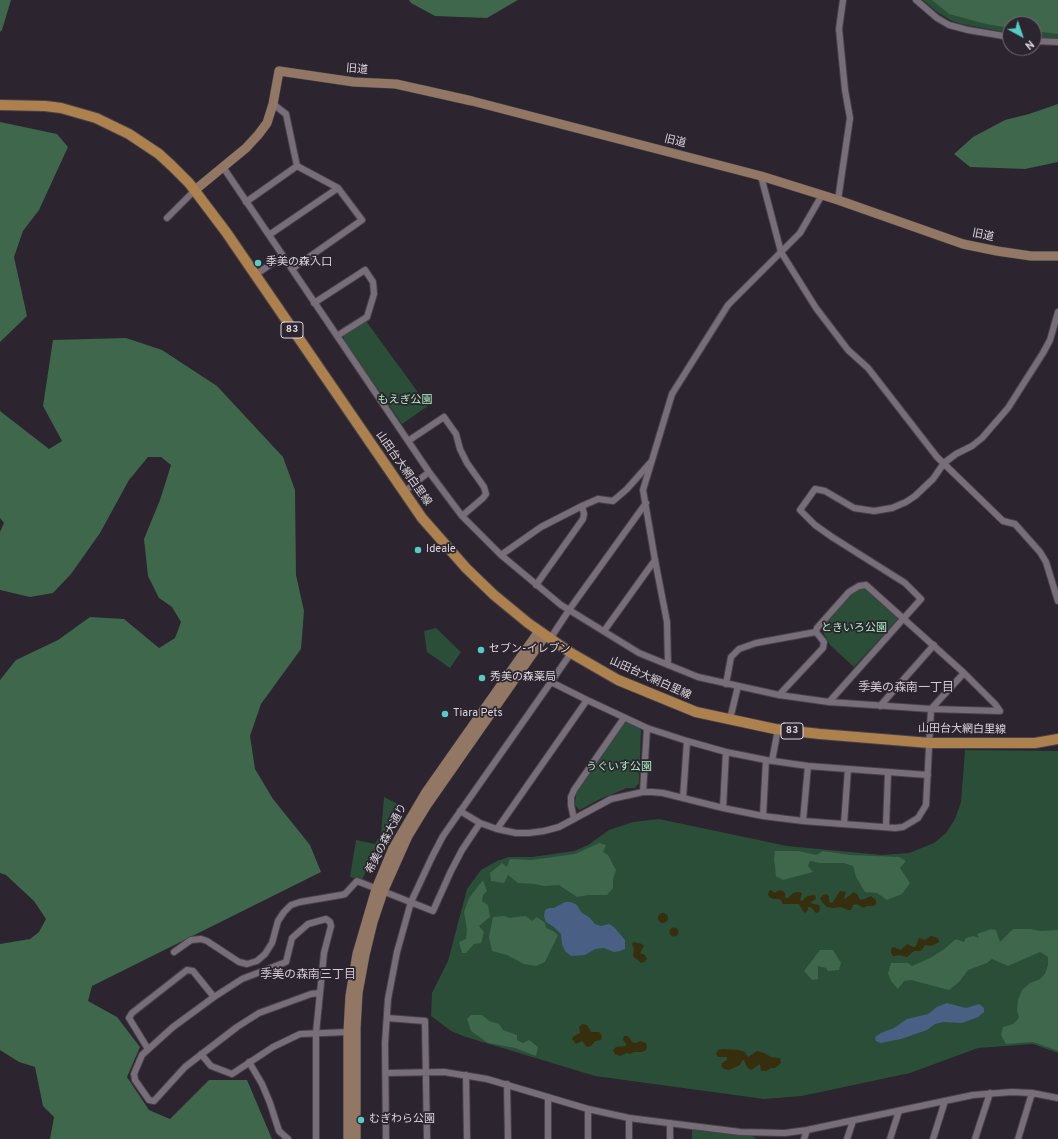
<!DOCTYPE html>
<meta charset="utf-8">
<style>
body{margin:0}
#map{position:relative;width:1058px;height:1139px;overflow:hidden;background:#2c242e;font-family:Overpass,sans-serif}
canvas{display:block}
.north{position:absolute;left:1002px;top:16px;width:40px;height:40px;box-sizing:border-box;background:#2c242e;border:1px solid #726c74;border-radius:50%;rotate:140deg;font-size:11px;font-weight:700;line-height:16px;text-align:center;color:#dcd7de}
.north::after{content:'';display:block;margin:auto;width:14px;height:18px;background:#54cdc6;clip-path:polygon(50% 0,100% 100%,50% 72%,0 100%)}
</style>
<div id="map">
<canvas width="1058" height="1139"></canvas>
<div class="north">N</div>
</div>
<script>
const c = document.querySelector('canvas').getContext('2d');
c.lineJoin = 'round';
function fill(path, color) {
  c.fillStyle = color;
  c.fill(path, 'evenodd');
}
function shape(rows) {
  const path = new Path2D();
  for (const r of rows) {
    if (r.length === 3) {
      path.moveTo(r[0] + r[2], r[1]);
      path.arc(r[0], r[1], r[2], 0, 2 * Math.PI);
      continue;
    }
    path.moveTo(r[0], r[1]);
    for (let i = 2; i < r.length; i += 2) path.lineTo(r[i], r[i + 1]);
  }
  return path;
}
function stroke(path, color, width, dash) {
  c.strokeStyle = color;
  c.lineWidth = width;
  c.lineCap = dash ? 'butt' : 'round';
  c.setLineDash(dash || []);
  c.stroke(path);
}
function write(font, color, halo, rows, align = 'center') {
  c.font = font + ' Overpass,"Noto Sans JP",sans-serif';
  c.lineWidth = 3.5;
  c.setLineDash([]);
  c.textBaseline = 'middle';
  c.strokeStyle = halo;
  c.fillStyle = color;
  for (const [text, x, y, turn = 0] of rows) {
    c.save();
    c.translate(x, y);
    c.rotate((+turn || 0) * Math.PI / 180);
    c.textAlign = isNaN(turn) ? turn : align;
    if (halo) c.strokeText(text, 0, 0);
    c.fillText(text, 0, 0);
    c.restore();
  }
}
fill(shape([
 [923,0,1058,0,1058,38,1034,38,1034,24,1010,24,1010,33,961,24,952,21,937,12],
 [366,321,428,406,402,424,344,340,344,336],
 [864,588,897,616,897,620,854,667,830,645,822,630,822,625,853,592],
 [436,628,461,652,450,668,427,652,424,631],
 [627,722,640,728,641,731,639,783,635,788,627,788,598,800,580,810,578,809,575,805,576,792,622,725],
 [965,750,1058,751,1058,1053,1033,1044,978,1048,910,1073,802,1096,764,1099,595,1076,466,1037,451,1031,431,1016,432,993,448,961,467,889,481,870,497,861,509,857,532,857,574,851,588,845,609,830,633,822,659,819,787,846,882,855,909,853,934,843,946,833,955,819,961,802],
 [384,797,398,804,362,880,350,877,356,840,375,844,381,834],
 [692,1129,751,1135,756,1139,692,1139]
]), '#2a4e37');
fill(shape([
 [0,0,11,0,2,30,0,32],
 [409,0,518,0,487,18,435,16,411,3],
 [932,0,1058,0,1058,34,1034,31,1034,24,1010,24,1010,28,986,24,949,14],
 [1058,104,1058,162,1025,169,970,167,954,154,973,137,1005,120,1029,114],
 [0,122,57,134,68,147,39,210,23,231,14,257,27,316,0,342],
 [126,338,162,350,217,386,283,457,295,490,296,575,304,611,301,649,261,704,250,736,255,769,273,799,310,845,321,872,92,986,88,1001,117,1017,140,1047,127,1077,149,1110,170,1119,209,1080,247,1080,272,1139,50,1139,54,1117,43,1106,35,1067,19,1062,0,1050,0,944,30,939,39,932,46,919,34,901,6,875,0,873,0,680,16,660,58,640,90,617,124,619,159,648,175,638,181,622,172,607,159,598,148,576,144,539,160,500,171,465,161,457,148,457,129,480,100,533,71,574,53,593,30,597,0,590,0,532,4,523,0,518,0,411,49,449,62,441,43,406,53,340],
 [599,843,606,845,603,852,608,855,616,870,613,879,613,888,607,895,589,895,577,897,559,885,544,886,535,884,518,883,508,875,504,883,491,881,490,873,502,863,507,867,510,859,531,860,575,854],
 [775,851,799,851,816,855,823,851,850,855,899,857,906,861,900,868,910,883,902,894,887,900,877,893,865,892,856,877,853,866,844,863,820,863,810,861,808,866,813,872,783,880,776,876,774,859],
 [483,880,487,891,483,895,482,901,488,905,490,917,479,926,484,932,481,943,474,944,466,953,462,953,459,942,466,939,467,930,464,912,469,898],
 [504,916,510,918,515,917,526,916,532,921,537,917,545,923,546,928,553,931,558,935,545,962,536,966,524,964,507,955,492,951,489,937,493,917],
 [991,929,996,930,1000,942,1013,929,1031,929,1040,931,1058,930,1058,1051,1033,1042,1006,1044,1001,1035,1003,1027,1013,1024,1019,1018,1017,1010,1018,1000,1022,990,1030,983,1040,979,1045,974,1048,965,1048,957,1040,952,1008,966,992,959,987,963,968,970,959,982,949,990,911,980,904,981,898,989,891,981,888,973,891,963,908,963,912,966,930,958,943,950,956,939,964,942,966,938,973,936,979,938,977,934],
 [820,950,833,950,841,963,839,970,828,971,826,968,818,966,818,979,812,980,804,971],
 [471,1015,482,1015,487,1019,489,1021,499,1024,503,1030,517,1035,517,1040,523,1043,529,1040,538,1047,536,1056,515,1048,488,1043,471,1031,467,1019]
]), '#3e674c');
fill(shape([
 [771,890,775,893,779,890,783,891,785,893,785,898,788,898,793,893,798,892,802,893,800,900,802,901,807,896,815,895,816,899,811,902,813,904,819,905,820,908,819,912,816,913,811,907,808,907,808,910,805,913,803,911,799,904,783,904,781,900,778,899,773,899,769,897,768,894,769,891],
 [840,891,846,892,844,898,845,899,854,892,858,895,859,899,862,900,871,896,876,900,876,904,874,906,867,906,864,908,856,904,853,905,851,910,848,910,841,907,833,908,827,907,822,902,820,898,823,895,826,894,829,896,829,901,830,903,833,902],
 [663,918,5],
 [674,932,4.5],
 [931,936,938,938,939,942,931,946,925,945,921,951,914,951,907,957,900,955,893,956,891,953,891,949,893,947,901,950,907,944,914,947,916,946,919,938,925,940],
 [634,942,642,944,644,946,640,953,645,955,647,959,644,962,641,963,633,956,634,949,632,944],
 [582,1024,587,1025,591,1032,599,1032,602,1036,601,1040,595,1041,591,1046,587,1047,582,1041,576,1044,572,1039,574,1036,580,1033,579,1027],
 [624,1036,628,1036,632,1042,636,1043,640,1041,646,1043,647,1047,646,1050,642,1052,634,1052,630,1054,627,1053,620,1056,615,1054,613,1050,616,1047,626,1046,626,1044,623,1040],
 [723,1049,738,1050,745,1052,748,1057,757,1051,764,1053,771,1057,780,1058,781,1063,775,1068,771,1068,766,1071,761,1071,760,1064,751,1070,747,1067,744,1060,742,1061,740,1065,729,1070,724,1069,721,1066,722,1063,727,1060,727,1057,718,1057,716,1054,718,1050]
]), '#362e0d');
fill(shape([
 [565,902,571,902,577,905,581,912,590,918,595,924,601,926,609,924,614,927,625,940,625,949,620,951,614,952,604,948,595,949,585,955,571,956,565,951,562,944,561,934,554,927,546,922,544,916,545,910,549,908,554,908],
 [947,1003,966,1008,979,1004,984,1008,984,1012,978,1017,962,1023,944,1022,935,1024,927,1030,901,1039,881,1043,876,1041,875,1037,881,1033,894,1028,907,1019,928,1014,937,1007]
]), '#4a5f84');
const street = shape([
 [916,0,937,18,949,25,968,30,1010,37],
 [1034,41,1058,42],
 [273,104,286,114,297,166,338,188,362,220,292,269],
 [223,167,429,472,462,516,501,555,561,605,639,653,698,677,779,695,829,702,931,709,1000,711,995,704,964,673,866,585,859,586,849,592,817,628,816,632],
 [761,176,781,252,816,308,848,350,868,368,937,457,1003,521,1015,524,1040,552,1046,562,1058,601],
 [838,200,850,118,845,90,839,29,843,0],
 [246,202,297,166],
 [167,218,195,190],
 [269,235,338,188],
 [255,275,283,256],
 [314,303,365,270,373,282,374,294,367,317,337,336],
 [408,441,444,417,456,434,460,449,467,463,484,487,486,494,483,498,462,516],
 [404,492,429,472],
 [501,555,541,527,582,506,598,499,613,501,627,489,650,463],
 [536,585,583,519,584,514,582,506],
 [604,631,655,560],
 [550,639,569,610,646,503],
 [668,665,667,622,655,560,643,490,672,394,728,305,800,233,822,195],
 [551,682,571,653],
 [726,684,731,657,739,649,756,643,816,632,824,642,823,648,779,695],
 [829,702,921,599,905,583,832,537,815,525,800,510,815,489,825,491,854,508,874,511,892,508,906,502,915,496,933,479,944,463,956,454,972,446,982,438,1008,408,1043,353,1050,340,1058,312],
 [880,706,934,645],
 [730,719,738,686],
 [772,761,778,729],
 [643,792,647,728],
 [683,798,687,741],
 [723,808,726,752],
 [460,811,480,823,497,829,516,833,529,833,544,831,559,827,611,799,643,792,652,792,663,793,723,808,763,816,803,821,895,828,903,827,918,818,926,805,931,709,964,673],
 [763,816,766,760],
 [574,819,571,805,571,797,574,790,624,718],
 [803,821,808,766],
 [844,824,848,769],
 [886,827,888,773],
 [497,829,587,700],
 [174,952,191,940,201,939,207,941,239,962,247,964,257,961,265,954,272,943,278,921,284,912,291,905,300,902,341,895,345,894,357,881,433,911,451,871,462,850,480,823],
 [387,1018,425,1021,427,1139],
 [148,1049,129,1018,132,1013,187,970,193,971,214,997],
 [201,1054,211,1066,232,1074,273,1047,300,1034,348,1032],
 [249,1062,262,1084,270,1103,279,1131,288,1139],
 [386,1073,444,1072,487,1079,588,1109,629,1118,740,1132,785,1133,807,1130,973,1095,1012,1092,1032,1093,1058,1098],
 [466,1075,467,1139],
 [507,1084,508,1139],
 [548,1097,548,1139],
 [588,1109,588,1139],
 [629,1118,629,1139],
 [670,1123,670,1139],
 [316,1139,316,1033,324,953,331,926,330,922,326,919,308,924,292,938,286,962,242,979,214,997,173,1027,142,1055,134,1074,135,1080,149,1100,154,1101,185,1067,237,1027,259,1013,311,994,319,993],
 [386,1139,385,1043,388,999,397,952,411,902,432,857,443,836,551,682,587,700,647,728,687,741,726,752,766,760,808,766,928,775],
 [804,1139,807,1130],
 [847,1139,853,1121],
 [890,1139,899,1111],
 [933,1139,945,1101],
 [975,1139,990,1093],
 [1018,1139,1032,1093]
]);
const secondary = shape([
 [195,190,246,148,258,135,267,123,273,104,279,71,354,82,396,84,472,101,761,176,838,200,963,244,997,251,1031,256,1058,256],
 [348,1139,348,1032,350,996,357,954,376,889,393,848,426,792,539,631],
 [356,1139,356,1028,358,993,365,955,373,922,383,892,408,836,427,805,545,636]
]);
const primary = shape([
 [0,105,45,106,61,108,96,118,129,134,159,154,172,166,189,183,226,232,422,518,466,568,494,595,528,623,571,653,618,680,696,712,775,729,820,734,930,743,1035,743,1058,739]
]);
stroke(street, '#48424a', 8);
stroke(secondary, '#48424a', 10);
stroke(primary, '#48424a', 12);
stroke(street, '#786e7a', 6);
stroke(secondary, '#927864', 9);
stroke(primary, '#ac814e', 10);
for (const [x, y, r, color] of [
 [258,263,4,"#54cdc6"],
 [418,550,4,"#54cdc6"],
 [481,650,4,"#54cdc6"],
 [482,678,4,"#54cdc6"],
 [445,714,4,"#54cdc6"],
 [361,1120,4,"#54cdc6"]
]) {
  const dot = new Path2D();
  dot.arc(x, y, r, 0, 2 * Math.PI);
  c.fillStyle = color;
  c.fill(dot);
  stroke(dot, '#2c242e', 1.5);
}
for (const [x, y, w] of [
 [292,330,22],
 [792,731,22]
]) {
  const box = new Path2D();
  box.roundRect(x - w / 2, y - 8, w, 16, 3);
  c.fillStyle = '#2c242e';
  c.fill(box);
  stroke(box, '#dcd7de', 1);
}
write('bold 10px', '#dcd7de', null, [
 ["83",292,330],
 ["83",792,731]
]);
write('11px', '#dcd7de', '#2c242e', [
 ["旧道",357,70,5],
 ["旧道",675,142,14],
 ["旧道",983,236,11],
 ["山田台大網白里線",403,469,55],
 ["山田台大網白里線",650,679,24],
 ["山田台大網白里線",962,730,1],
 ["希美の森大通り",387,839,-63]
]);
write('11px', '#dcd7de', '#2c242e', [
 ["季美の森入口",266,263],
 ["Ideale",426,550],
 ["セブン-イレブン",489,650],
 ["秀美の森薬局",490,678],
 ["Tiara Pets",453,714],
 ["むぎわら公園",369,1120]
], 'left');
write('11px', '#aaf0c1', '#2c242e', [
 ["もえぎ公園",405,401],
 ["ときいろ公園",854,629],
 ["うぐいす公園",619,768]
]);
write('12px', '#d4c9d6', '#2c242e', [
 ["季美の森南一丁目",906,689],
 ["季美の森南三丁目",308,976]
]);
</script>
